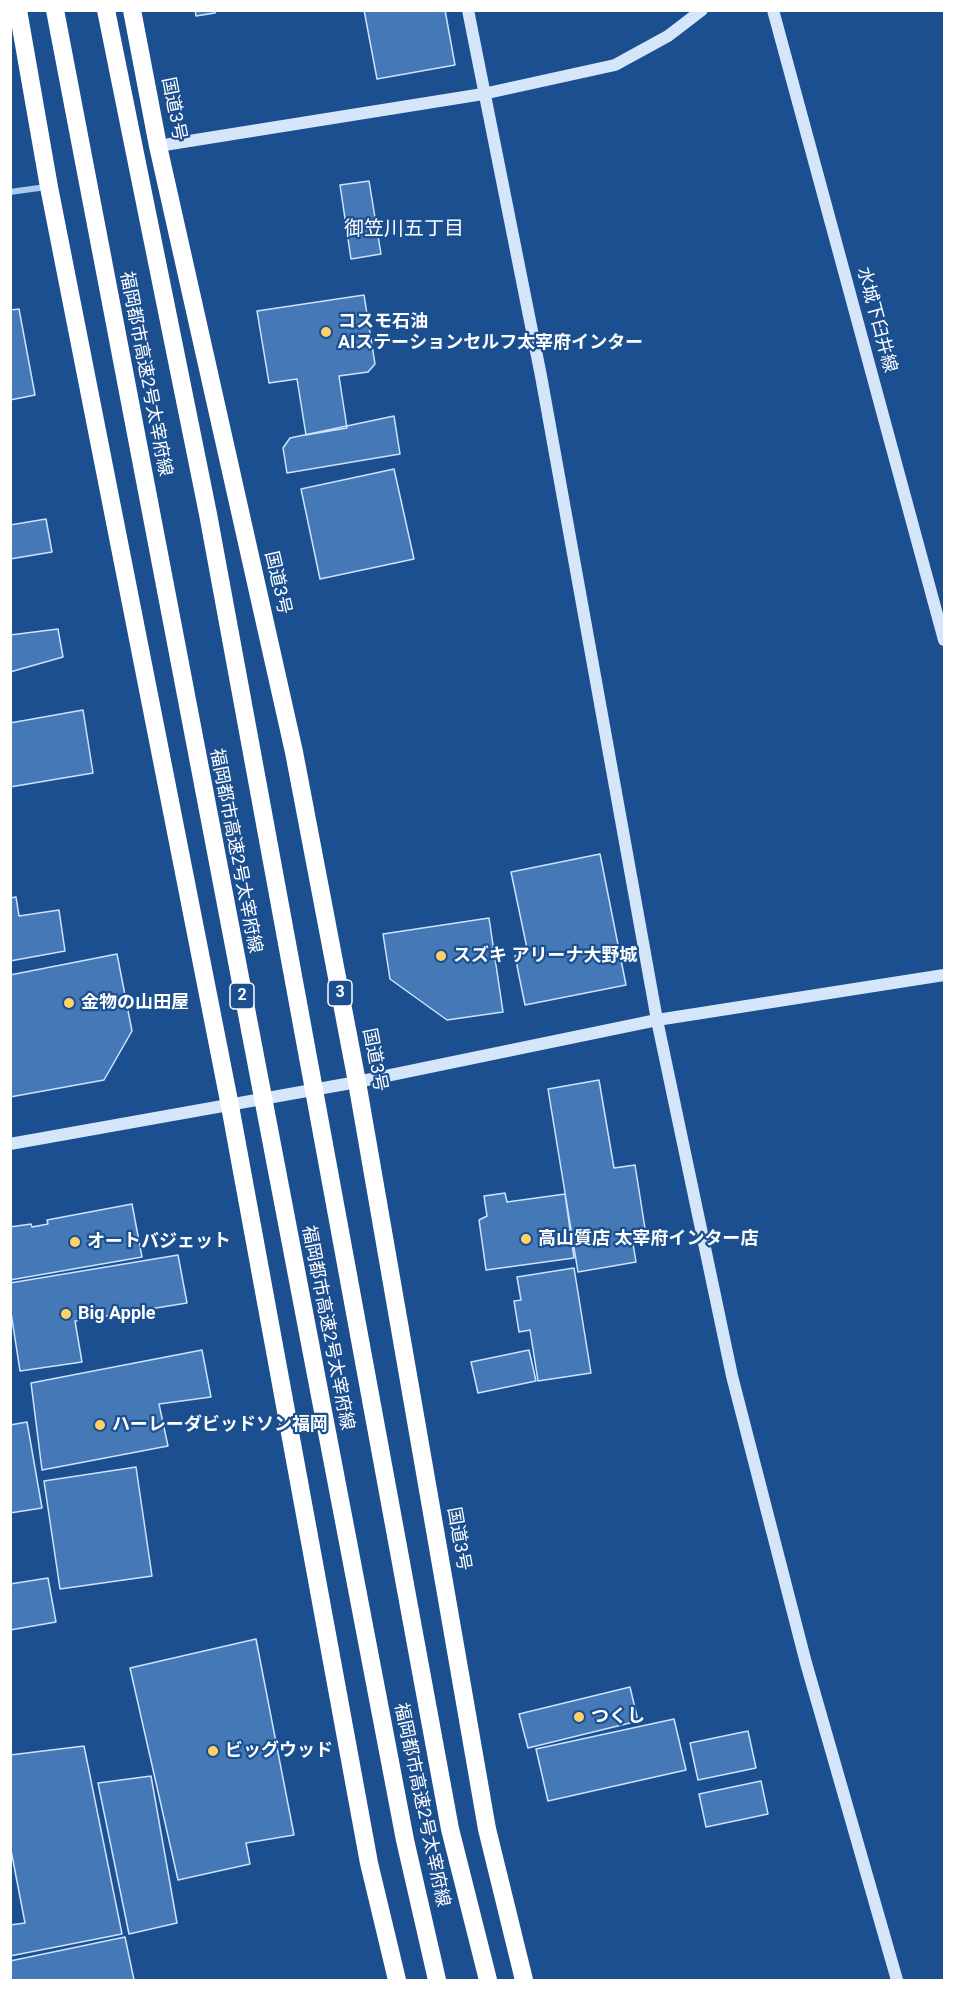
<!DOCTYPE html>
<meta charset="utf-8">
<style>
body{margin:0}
#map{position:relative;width:955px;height:1991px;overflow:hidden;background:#1b4f8f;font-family:Roboto,sans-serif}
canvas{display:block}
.frame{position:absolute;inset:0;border:12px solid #fff;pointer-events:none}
</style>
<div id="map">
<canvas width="955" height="1991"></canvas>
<div class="frame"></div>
</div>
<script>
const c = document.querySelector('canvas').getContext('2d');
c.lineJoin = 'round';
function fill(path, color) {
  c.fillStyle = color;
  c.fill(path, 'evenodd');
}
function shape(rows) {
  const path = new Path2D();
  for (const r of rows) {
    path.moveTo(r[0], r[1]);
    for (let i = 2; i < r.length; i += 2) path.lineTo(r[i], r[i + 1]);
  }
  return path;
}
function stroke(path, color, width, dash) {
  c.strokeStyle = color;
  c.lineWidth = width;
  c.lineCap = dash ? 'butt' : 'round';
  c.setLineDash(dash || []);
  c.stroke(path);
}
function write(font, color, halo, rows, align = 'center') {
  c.font = font + ' Roboto,"Noto Sans JP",sans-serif';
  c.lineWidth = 4.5;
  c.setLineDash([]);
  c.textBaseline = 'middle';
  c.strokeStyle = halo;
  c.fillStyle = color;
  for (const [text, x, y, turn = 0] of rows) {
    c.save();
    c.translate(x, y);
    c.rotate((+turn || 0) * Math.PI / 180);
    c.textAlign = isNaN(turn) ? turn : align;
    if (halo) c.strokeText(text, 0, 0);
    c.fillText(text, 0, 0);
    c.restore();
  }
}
const building = shape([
 [195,10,216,10,215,13,196,16,195,10],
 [364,10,445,10,455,65,377,79,364,10],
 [369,181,381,254,351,259,340,185,369,181],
 [364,295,375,364,368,372,339,376,347,428,306,435,297,379,269,383,257,311,364,295],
 [19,309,35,395,10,400,10,310,19,309],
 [394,416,400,454,287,473,283,448,290,438,394,416],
 [394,469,414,559,320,579,301,489,394,469],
 [46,519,52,552,10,559,10,525,46,519],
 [58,629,63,657,10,672,10,635,58,629],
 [83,710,93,773,10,787,10,723,83,710],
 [600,854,626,985,525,1005,515,956,528,953,511,872,600,854],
 [16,897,19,916,59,910,65,951,10,961,10,898,16,897],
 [489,918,503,1012,447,1020,390,979,383,934,489,918],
 [117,954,132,1031,104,1080,10,1097,10,975,117,954],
 [599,1080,614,1168,635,1165,647,1241,633,1244,636,1262,578,1272,548,1089,599,1080],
 [505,1193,507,1202,565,1194,574,1258,486,1270,479,1220,487,1216,484,1196,505,1193],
 [132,1204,142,1257,10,1280,10,1227,31,1224,32,1227,48,1224,47,1220,132,1204],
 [178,1255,187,1303,75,1321,82,1362,20,1371,10,1306,10,1283,178,1255],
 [574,1268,591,1373,538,1381,530,1330,519,1332,514,1301,521,1300,517,1277,574,1268],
 [202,1350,211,1397,159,1404,168,1446,42,1470,31,1383,202,1350],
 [529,1350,536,1381,478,1393,471,1362,529,1350],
 [27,1422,42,1508,10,1513,10,1425,27,1422],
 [136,1467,152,1576,60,1589,44,1481,136,1467],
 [48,1578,56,1622,10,1630,10,1584,48,1578],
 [256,1639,294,1835,246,1843,250,1864,178,1880,130,1668,256,1639],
 [630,1687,638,1721,528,1748,519,1714,630,1687],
 [674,1719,686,1770,548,1801,536,1749,674,1719],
 [748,1731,756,1768,698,1780,690,1743,748,1731],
 [84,1746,122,1934,10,1956,10,1925,25,1923,10,1845,10,1755,84,1746],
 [151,1776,177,1923,129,1934,98,1783,151,1776],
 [761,1781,768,1814,706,1827,699,1794,761,1781],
 [125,1937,134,1980,10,1980,10,1961,125,1937]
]);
fill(building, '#4478b7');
stroke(building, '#cfe3fa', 1.5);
stroke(shape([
 [10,192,46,187]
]), '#a9c9ee', 6);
stroke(shape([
 [468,10,541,376,657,1020,732,1376,806,1663,897,1980],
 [773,10,944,640],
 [158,146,483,94,615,65,668,36,702,10],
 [10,1144,357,1082,657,1020,944,975]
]), '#d6e6fa', 12);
stroke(shape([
 [18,10,49,187,230,1106,369,1863,397,1980],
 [132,10,158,146,294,752,357,1082,487,1829,524,1980]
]), '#fff', 18);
stroke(shape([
 [55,10,405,1840,437,1980],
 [106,10,208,514,450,1829,488,1980]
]), '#fff', 18);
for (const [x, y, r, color] of [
 [326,332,6,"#ffd166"],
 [441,956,6,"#ffd166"],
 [69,1003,6,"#ffd166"],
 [526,1239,6,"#ffd166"],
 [75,1242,6,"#ffd166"],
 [66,1314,6,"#ffd166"],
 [100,1425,6,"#ffd166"],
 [579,1717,6,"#ffd166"],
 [213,1751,6,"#ffd166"]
]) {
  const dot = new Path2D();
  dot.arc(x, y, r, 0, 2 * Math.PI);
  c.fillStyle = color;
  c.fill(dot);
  stroke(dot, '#1b4f8f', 2);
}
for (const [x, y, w] of [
 [340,993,24],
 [242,996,24]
]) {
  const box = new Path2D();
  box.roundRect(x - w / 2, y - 13, w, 26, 4.5);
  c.fillStyle = '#1b4f8f';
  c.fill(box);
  stroke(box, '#fff', 1.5);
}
write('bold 16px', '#fff', null, [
 ["3",340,993],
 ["2",242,996]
]);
write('18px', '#fff', '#1b4f8f', [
 ["国道3号",173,109,79],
 ["水城下臼井線",876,320,75],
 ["福岡都市高速2号太宰府線",145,374,79],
 ["国道3号",277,583,77],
 ["福岡都市高速2号太宰府線",235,851,79],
 ["国道3号",374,1060,79],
 ["福岡都市高速2号太宰府線",327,1328,79],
 ["国道3号",458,1539,80],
 ["福岡都市高速2号太宰府線",421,1805,78]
]);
write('bold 18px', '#fff', '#1b4f8f', [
 ["コスモ石油",338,322],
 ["AIステーションセルフ太宰府インター",338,343],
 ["スズキ アリーナ大野城",453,956],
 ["金物の山田屋",81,1003],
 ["高山質店 太宰府インター店",538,1239],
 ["オートバジェット",87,1242],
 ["Big Apple",78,1314],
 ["ハーレーダビッドソン福岡",112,1425],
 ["つくし",591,1717],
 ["ビッグウッド",225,1751]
], 'left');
write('20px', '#fff', '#1b4f8f', [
 ["御笠川五丁目",404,230]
]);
</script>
